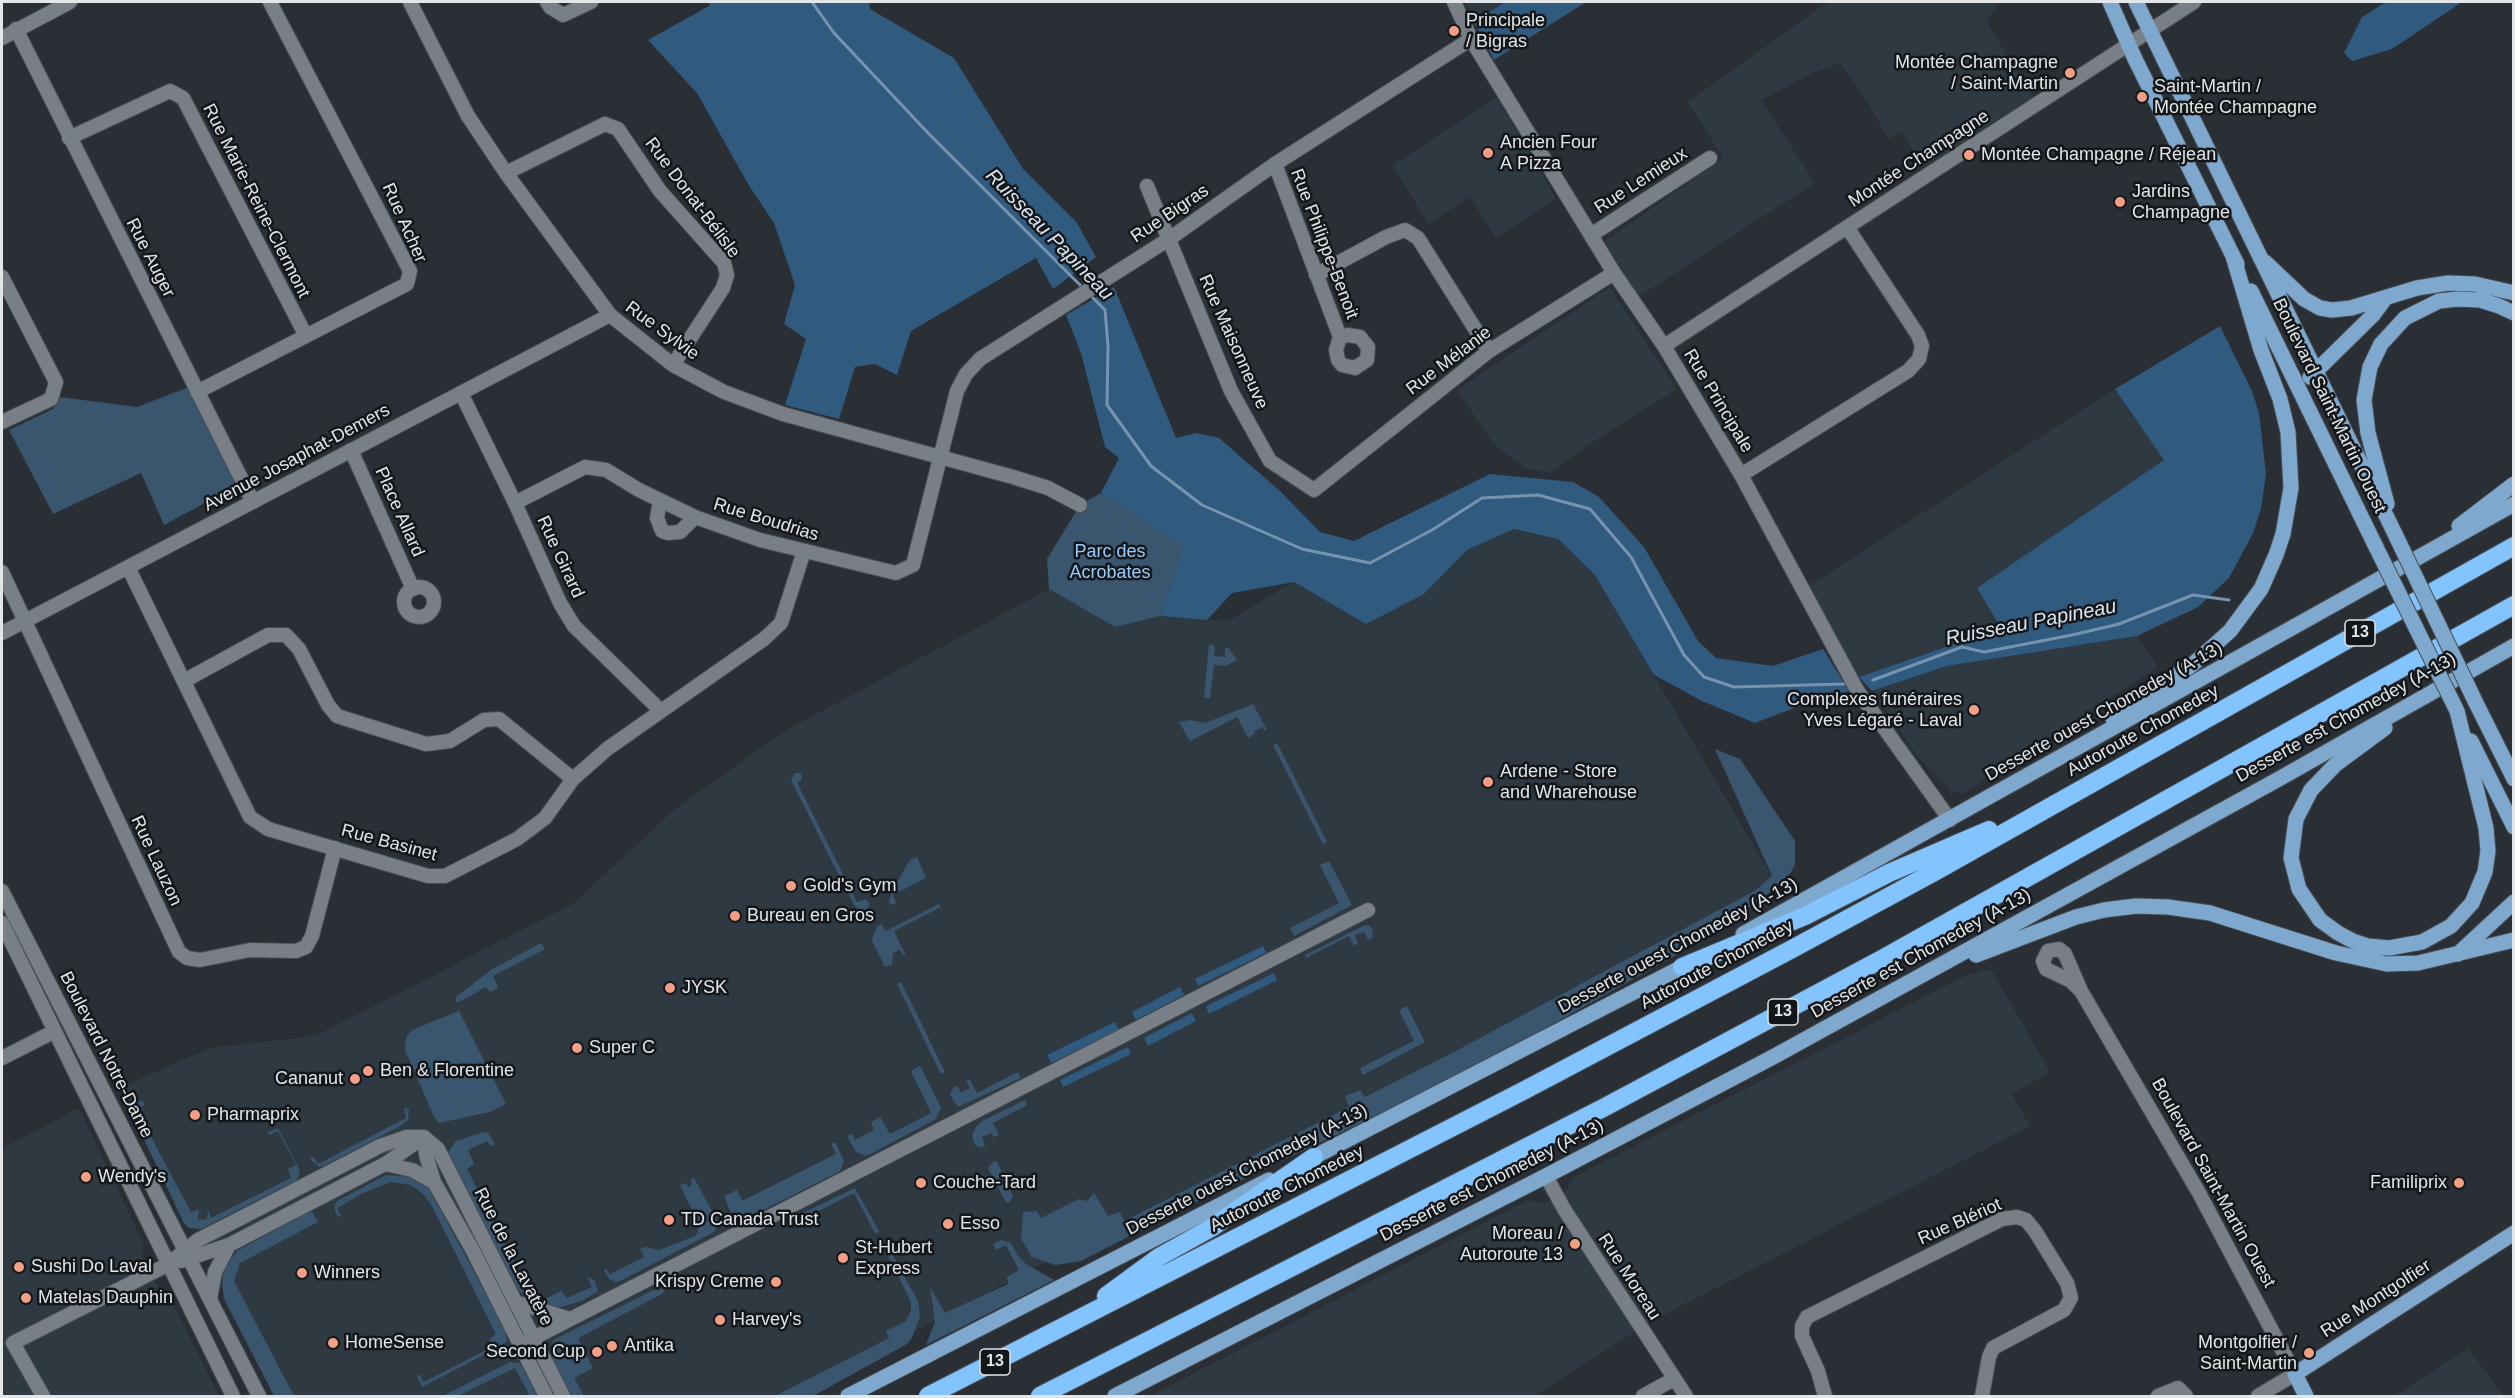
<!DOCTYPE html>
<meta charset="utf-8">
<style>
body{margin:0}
#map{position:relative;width:2515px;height:1398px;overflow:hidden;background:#292f35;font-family:Helvetica,sans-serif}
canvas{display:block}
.frame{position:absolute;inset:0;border:3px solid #e2e6e9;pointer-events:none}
</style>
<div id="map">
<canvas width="2515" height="1398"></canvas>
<div class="frame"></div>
</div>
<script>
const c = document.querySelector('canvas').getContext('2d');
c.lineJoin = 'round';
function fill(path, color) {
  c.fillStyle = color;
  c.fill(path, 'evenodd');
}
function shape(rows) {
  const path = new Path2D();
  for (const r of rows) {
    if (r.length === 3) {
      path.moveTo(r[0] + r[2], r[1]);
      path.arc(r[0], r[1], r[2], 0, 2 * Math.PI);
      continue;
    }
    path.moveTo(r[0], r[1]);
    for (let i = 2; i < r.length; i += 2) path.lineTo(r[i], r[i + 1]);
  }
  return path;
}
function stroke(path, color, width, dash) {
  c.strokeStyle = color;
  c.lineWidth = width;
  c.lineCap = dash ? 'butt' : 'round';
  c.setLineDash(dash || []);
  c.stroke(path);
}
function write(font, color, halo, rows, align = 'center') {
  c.font = font + ' Helvetica,sans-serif';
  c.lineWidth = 5;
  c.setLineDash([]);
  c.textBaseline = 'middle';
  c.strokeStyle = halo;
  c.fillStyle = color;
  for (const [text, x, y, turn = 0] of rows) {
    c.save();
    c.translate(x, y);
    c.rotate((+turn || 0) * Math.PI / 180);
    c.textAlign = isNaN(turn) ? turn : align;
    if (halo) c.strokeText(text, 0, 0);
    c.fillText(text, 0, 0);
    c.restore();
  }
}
fill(shape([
 [1465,2,1505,2,1474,22],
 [1828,2,2000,2,2000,4,1986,21,2033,97,1922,168,1902,131,1888,139,1869,104,1840,63,1814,73,1761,100,1815,183,1638,297,1605,241,1723,158,1688,102],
 [1497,97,1556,199,1496,238,1470,197,1428,224,1393,165],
 [1610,287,1677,389,1588,445,1551,473,1526,468,1495,446,1457,390],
 [2115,389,2165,460,1977,588,2001,628,1859,677,1809,586],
 [1514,529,1558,539,1595,575,1772,877,1756,890,1450,1054,1364,1098,1346,1096,1350,1107,1124,1221,791,1396,281,1396,196,1225,122,1087,210,1048,315,1036,573,904,674,810,783,732,1049,589,1115,627,1161,616,1228,621,1294,582,1366,623,1424,594,1467,550],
 [2137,636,2158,667,1963,793,1952,792,1919,758,1872,691,1947,666],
 [1991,969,2050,1072,2012,1094,2030,1126,1652,1321,1534,1396,1150,1396,1528,1200,1545,1204,1567,1189,1574,1177,1967,975],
 [79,1108,144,1245,142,1256,159,1289,168,1293,219,1396,2,1396,2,1148],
 [2468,1348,2504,1396,2395,1396]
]), '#2e3942');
fill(shape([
 [189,387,238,485,164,525,141,473,53,514,9,430,53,409,60,397,137,407],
 [1101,493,1185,546,1161,616,1115,627,1049,589,1047,559,1080,505],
 [1209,644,1215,646,1214,656,1225,657,1225,648,1228,648,1237,660,1225,666,1214,665,1210,698,1204,698],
 [1253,704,1267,730,1264,730,1263,727,1254,731,1255,734,1248,738,1237,717,1190,741,1179,722,1190,720,1205,723],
 [1277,743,1327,842,1323,844,1273,745],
 [1715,749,1740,759,1795,841,1795,864,1787,880,1710,936,1464,1074,1210,1195,1081,1261,1055,1265,1032,1257,1021,1239,1023,1212,1037,1211,1041,1218,1079,1199,1087,1201,1094,1193,1108,1216,1120,1212,1124,1221,1349,1107,1345,1096,1360,1090,1365,1097,1450,1054,1756,890,1772,876],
 [795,773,801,773,802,780,797,783,857,902,866,899,870,905,866,910,860,911,854,905,791,780],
 [917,857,926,878,893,895,896,903,892,905,889,902,893,889,910,860],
 [1329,861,1352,905,1294,936,1290,928,1339,903,1320,865],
 [939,904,941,907,894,931,906,956,904,956,900,950,893,953,892,964,885,967,872,941,873,935,878,926,881,924,886,931],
 [1365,925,1370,926,1373,931,1372,938,1368,940,1364,932,1355,935,1358,943,1354,946,1349,936,1306,958,1305,955],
 [541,943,545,949,493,976,498,988,490,992,486,987,459,1002,456,1002,456,997,491,970],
 [901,982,945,1072,941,1074,897,984],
 [1407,1006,1425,1042,1363,1075,1360,1068,1414,1041,1399,1010],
 [459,1011,506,1104,490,1112,439,1123,434,1117,405,1050,406,1038,412,1030],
 [920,1066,941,1107,936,1119,872,1153,866,1156,856,1152,847,1136,852,1133,855,1140,874,1130,871,1122,880,1117,890,1134,931,1113,911,1071],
 [1018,1072,1021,1078,958,1107,950,1095,953,1088,958,1086,961,1093,970,1088,966,1081,969,1079,977,1093],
 [1025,1100,1027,1105,993,1123,999,1135,994,1137,991,1133,982,1137,985,1146,981,1148,975,1145,972,1135,976,1127,982,1121],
 [139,1101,143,1101,145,1105,136,1109,191,1212,199,1210,198,1220,207,1219,208,1210,211,1218,291,1178,288,1169,296,1165,278,1131,269,1135,268,1132,278,1128,300,1171,297,1180,201,1229,189,1228,184,1223,129,1108],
 [404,1108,409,1109,408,1120,399,1127,325,1165,319,1167,310,1159,312,1156,318,1164,406,1118],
 [483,1132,488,1133,495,1144,491,1146,487,1141,468,1150,474,1164,467,1169,529,1291,536,1287,543,1300,561,1291,567,1298,592,1287,587,1276,594,1280,598,1291,582,1301,561,1307,545,1307,529,1301,515,1286,447,1154,456,1141],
 [835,1142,844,1161,840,1171,744,1220,739,1219,731,1213,724,1196,737,1190,742,1201,836,1154,831,1144],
 [993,1162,997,1162,1013,1196,1009,1203,1005,1201,988,1168],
 [386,1175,414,1177,426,1183,506,1331,507,1341,501,1346,422,1387,417,1376,419,1374,424,1382,492,1347,489,1339,496,1334,432,1206,423,1194,411,1185,391,1182,361,1194,337,1208,341,1216,339,1217,336,1213,334,1207,337,1201],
 [694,1178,717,1220,717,1228,714,1232,620,1281,615,1282,609,1279,604,1270,605,1268,610,1274,644,1257,640,1249,646,1247,659,1250,695,1236,698,1232,699,1224,680,1185,685,1183,689,1187,692,1184,690,1180],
 [855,1188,879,1231,878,1233,875,1233,854,1193,797,1222,794,1217],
 [308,1212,312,1212,318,1222,240,1263,234,1281,294,1396,274,1396,224,1299,222,1283,224,1269,237,1251],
 [1001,1240,1011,1243,1018,1256,1026,1264,1054,1280,926,1345,935,1322,930,1287,945,1313,1008,1284,1007,1277,1019,1270,1006,1245,996,1250,993,1244],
 [888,1247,918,1301,920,1316,912,1338,907,1344,813,1396,775,1396,889,1338,886,1331,906,1321,911,1311,911,1302,885,1249],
 [660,1287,665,1291,662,1294,578,1338,593,1368,574,1378,584,1396,572,1396,550,1355,553,1340],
 [510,1362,519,1363,526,1369,540,1396,530,1396,515,1368,458,1396,443,1396]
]), '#3a566f');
fill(shape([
 [710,2,869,2,870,9,954,58,1023,169,1077,223,1096,257,1053,289,1036,258,911,331,897,375,875,364,855,367,839,419,785,405,806,339,784,324,795,285,774,223,748,184,697,93,648,40,709,6],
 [1505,2,1586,2,1494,60,1474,22],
 [2386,2,2462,2,2392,49,2352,61,2344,53,2362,17],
 [1114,287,1176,438,1197,433,1219,438,1280,491,1320,532,1354,541,1490,474,1573,482,1599,497,1644,547,1698,641,1716,658,1773,666,1823,649,1849,691,1805,704,1755,723,1702,701,1654,675,1595,575,1558,539,1514,529,1467,550,1424,594,1366,624,1294,582,1232,593,1207,620,1161,616,1184,546,1101,493,1119,458,1105,447,1081,353,1066,315],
 [2220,326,2252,391,2259,413,2266,474,2261,509,2253,533,2229,578,2198,607,2137,636,1947,666,1872,691,1859,677,2001,628,1977,588,2164,460,2115,389],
 [1263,946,1266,953,1198,986,1195,979],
 [1274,973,1277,980,1209,1014,1206,1006],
 [1180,987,1184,995,1136,1020,1132,1012],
 [1192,1013,1196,1021,1148,1046,1144,1038],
 [1115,1022,1119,1030,1051,1063,1047,1055],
 [1128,1047,1131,1054,1063,1087,1060,1080]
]), '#315a7f');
stroke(shape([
 [812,2,834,33,929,134,1084,289],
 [1090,295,1105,310,1108,346,1107,405,1151,466,1202,505,1302,549,1370,563,1432,530,1482,498,1538,495,1590,509,1631,557,1684,655,1704,677,1734,687,1844,684],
 [1873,680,1962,647,1984,652,2072,635,2119,624,2193,595,2229,600]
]), '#7693b0', 3);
const minor = shape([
 [410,2,468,116,506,173,610,315,673,365,724,392,783,414,1013,477,1048,488,1080,505],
 [547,2,550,7,563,15,591,2],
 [1454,2,1471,39,1614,273,1664,346,1741,475,1857,690,1950,820],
 [16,29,253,502],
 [2,38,70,2],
 [69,138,170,91,183,98,306,336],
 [1275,164,1340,337,1336,350,1338,360,1342,365,1355,368,1367,360,1368,347,1360,337,1348,335,1340,337],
 [506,173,605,124,618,129,660,191,724,263,727,275,723,288,673,365],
 [1147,186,1231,391,1270,461,1314,490,1489,351,1614,273],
 [1591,235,1710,158],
 [1316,275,1386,237,1405,230,1418,238,1489,351],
 [2,277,56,382,51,399,2,422],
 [1664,346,2194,2],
 [197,392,407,284,410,271,270,2],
 [461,393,515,503,560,603,574,626,661,711],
 [351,450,413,589],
 [1741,475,1908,371,1919,359,1922,346,1918,335,1847,227],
 [660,501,657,518,662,531,668,533,680,532,695,517],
 [515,503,585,467,606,470,639,490,695,517,760,540,896,573,913,565,957,391,966,374,980,359,1169,239,1275,164,1471,39],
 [128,567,250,817,268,829,428,876,445,876,517,839,545,818,573,779,607,749,764,639,781,623,804,551],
 [2,572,179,952,187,958,200,960,250,950,296,951,306,947,312,936,335,848],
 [419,602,15],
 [2,633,610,315],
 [184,681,268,635,286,635,299,649,328,705,337,716,426,744,450,741,484,720,499,719,573,779],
 [2,891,259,1396],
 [2,923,233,1396],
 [2081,991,2071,981,2046,969,2043,961,2048,951,2059,949,2065,954,2081,991,2199,1193,2295,1374,2258,1396],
 [2,1058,53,1032],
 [424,1137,426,1155,434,1182,472,1249,546,1396],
 [385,1164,412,1170,434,1182],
 [1546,1176,1564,1209,1686,1396],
 [181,1261,229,1245,385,1164,424,1137],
 [210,1299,215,1272,229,1245],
 [518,1303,570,1319],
 [520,1345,1368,910],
 [43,1396,13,1343,167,1265,198,1240,243,1217,380,1146,406,1137,424,1137,438,1149,563,1396],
 [1643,1396,1674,1379],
 [1825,1396,1818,1371,1802,1336,1802,1326,1807,1317,2002,1219,2017,1217,2026,1220,2035,1231,2067,1283,2071,1298,2064,1310,1993,1348,1989,1357,1982,1396],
 [2158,1396,2178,1388,2186,1396]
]);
const major = shape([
 [2110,2,2135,59,2237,264],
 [2136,2,2396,536],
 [2265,262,2304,299,2320,308,2332,310,2351,308,2417,288,2448,283,2475,284,2514,293],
 [2251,291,2376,547],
 [2310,377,2373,315,2384,300],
 [2387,504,2368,433,2364,400,2370,367,2381,344,2405,318,2439,301,2458,299,2480,300,2499,306,2514,313],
 [2459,526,2514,484],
 [2475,701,2514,779],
 [2113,719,2192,665,2230,631,2261,589,2276,555,2283,534,2291,488,2288,432,2280,399,2261,350,2233,256],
 [2385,728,2335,765,2311,790,2296,819,2291,858,2299,889,2320,920,2338,933,2353,941,2368,946,2389,948,2422,942,2451,926,2472,903,2485,872,2488,851,2486,828,2457,711],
 [2471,741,2514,827],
 [1743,934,2514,504],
 [2458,954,2514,902],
 [1976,955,2076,917,2104,910,2136,906,2168,907,2210,913,2336,953,2387,964,2418,963,2514,940],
 [1304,1162,1690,963],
 [848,1396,1269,1180],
 [1115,1396,1546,1176,1773,1057,2277,780,2514,646],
 [2306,1396,2295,1374,2514,1233]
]);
const highway = shape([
 [1682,967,1805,916,1889,873,1989,830],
 [1106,1296,1159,1257,1211,1228,1314,1157],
 [928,1396,1523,1091,1792,949,1936,871,2514,546],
 [1040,1396,1605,1107,1882,959,2514,605]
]);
stroke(minor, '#484d51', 16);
stroke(major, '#484d51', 17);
stroke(highway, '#484d51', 20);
stroke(minor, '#787f86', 14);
stroke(major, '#7fa8ce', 15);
stroke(highway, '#83c3fe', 18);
const majorBridge = shape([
 [2396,536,2475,701],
 [2376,547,2457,711]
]);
stroke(majorBridge, '#484d51', 17, []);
stroke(majorBridge, '#7fa8ce', 15);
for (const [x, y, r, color] of [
 [1454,31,6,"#f39f85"],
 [2070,73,6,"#f39f85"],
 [2142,97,6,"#f39f85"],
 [1488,153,6,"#f39f85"],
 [1969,155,6,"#f39f85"],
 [2120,202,6,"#f39f85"],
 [1974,710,6,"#f39f85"],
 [1488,782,6,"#f39f85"],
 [791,886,6,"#f39f85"],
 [735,916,6,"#f39f85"],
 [670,988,6,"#f39f85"],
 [577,1048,6,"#f39f85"],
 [368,1071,6,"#f39f85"],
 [355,1079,6,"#f39f85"],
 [195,1115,6,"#f39f85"],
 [86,1177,6,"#f39f85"],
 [921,1183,6,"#f39f85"],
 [2459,1183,6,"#f39f85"],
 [669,1220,6,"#f39f85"],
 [948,1224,6,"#f39f85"],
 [1575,1244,6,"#f39f85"],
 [843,1258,6,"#f39f85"],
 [19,1267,6,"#f39f85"],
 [302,1273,6,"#f39f85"],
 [776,1282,6,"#f39f85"],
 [26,1298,6,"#f39f85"],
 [720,1320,6,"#f39f85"],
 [333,1343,6,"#f39f85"],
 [612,1346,6,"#f39f85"],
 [597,1352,6,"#f39f85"],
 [2309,1353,6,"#f39f85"]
]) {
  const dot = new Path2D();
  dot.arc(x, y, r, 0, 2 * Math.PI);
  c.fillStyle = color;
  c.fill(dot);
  stroke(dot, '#14171a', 2);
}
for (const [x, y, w] of [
 [2360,633,30],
 [1783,1012,30],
 [995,1362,30]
]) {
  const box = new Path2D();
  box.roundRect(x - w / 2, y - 13, w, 26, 4.5);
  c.fillStyle = '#14171a';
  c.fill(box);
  stroke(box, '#e2e6e9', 1.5);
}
write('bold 16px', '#e2e6e9', null, [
 ["13",2360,633],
 ["13",1783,1012],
 ["13",995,1362]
]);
write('18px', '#e2e6e9', '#14171a', [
 ["Principale",1466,21],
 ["/ Bigras",1466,42],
 ["Montée Champagne",2058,63,"right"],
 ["/ Saint-Martin",2058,84,"right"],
 ["Saint-Martin /",2154,87],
 ["Montée Champagne",2154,108],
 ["Ancien Four",1500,143],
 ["A Pizza",1500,164],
 ["Montée Champagne / Réjean",1981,155],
 ["Jardins",2132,192],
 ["Champagne",2132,213],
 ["Complexes funéraires",1962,700,"right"],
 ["Yves Légaré - Laval",1962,721,"right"],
 ["Ardene - Store",1500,772],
 ["and Wharehouse",1500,793],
 ["Gold's Gym",803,886],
 ["Bureau en Gros",747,916],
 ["JYSK",682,988],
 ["Super C",589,1048],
 ["Ben & Florentine",380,1071],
 ["Cananut",343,1079,"right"],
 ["Pharmaprix",207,1115],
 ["Wendy's",98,1177],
 ["Couche-Tard",933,1183],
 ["Familiprix",2447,1183,"right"],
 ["TD Canada Trust",681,1220],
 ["Esso",960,1224],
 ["Moreau /",1563,1234,"right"],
 ["Autoroute 13",1563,1255,"right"],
 ["St-Hubert",855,1248],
 ["Express",855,1269],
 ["Sushi Do Laval",31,1267],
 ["Winners",314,1273],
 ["Krispy Creme",764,1282,"right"],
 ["Matelas Dauphin",38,1298],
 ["Harvey's",732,1320],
 ["HomeSense",345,1343],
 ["Montgolfier /",2297,1343,"right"],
 ["Saint-Martin",2297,1364,"right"],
 ["Antika",624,1346],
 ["Second Cup",585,1352,"right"]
], 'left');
write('18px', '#e2e6e9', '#14171a', [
 ["Montée Champagne",1919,159,-33],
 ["Rue Lemieux",1641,181,-33],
 ["Rue Donat-Bélisle",692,198,53],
 ["Rue Marie-Reine-Clermont",256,201,63],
 ["Rue Bigras",1170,214,-34],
 ["Rue Acher",404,223,66],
 ["Rue Philippe-Benoit",1324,244,69],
 ["Rue Auger",150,258,63],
 ["Rue Sylvie",662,331,36],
 ["Rue Maisonneuve",1233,342,66],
 ["Rue Mélanie",1449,361,-37],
 ["Rue Principale",1718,401,59],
 ["Boulevard Saint-Martin Ouest",2329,406,64],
 ["Avenue Josaphat-Demers",297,458,-28],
 ["Place Allard",399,512,66],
 ["Rue Boudrias",766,520,17],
 ["Rue Girard",560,557,65],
 ["Desserte ouest Chomedey (A-13)",2104,712,-29],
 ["Desserte est Chomedey (A-13)",2346,718,-29],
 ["Autoroute Chomedey",2143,731,-29],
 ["Rue Basinet",389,843,15],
 ["Rue Lauzon",156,861,65],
 ["Desserte ouest Chomedey (A-13)",1678,946,-28],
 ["Desserte est Chomedey (A-13)",1921,954,-29],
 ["Autoroute Chomedey",1717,965,-28],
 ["Boulevard Notre-Dame",106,1055,63],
 ["Desserte ouest Chomedey (A-13)",1247,1170,-27],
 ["Desserte est Chomedey (A-13)",1492,1181,-27],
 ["Boulevard Saint-Martin Ouest",2213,1183,61],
 ["Autoroute Chomedey",1287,1189,-27],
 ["Rue Blériot",1960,1222,-24],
 ["Rue de la Lavatère",513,1257,63],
 ["Rue Moreau",1629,1277,57],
 ["Rue Montgolfier",2376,1299,-33]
]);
write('18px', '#99cbfa', '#14171a', [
 ["Parc des",1110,552],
 ["Acrobates",1110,573]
]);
write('italic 20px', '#d9e5f1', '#14171a', [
 ["Ruisseau Papineau",1049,235,46],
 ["Ruisseau Papineau",2031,623,-11]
]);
</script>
